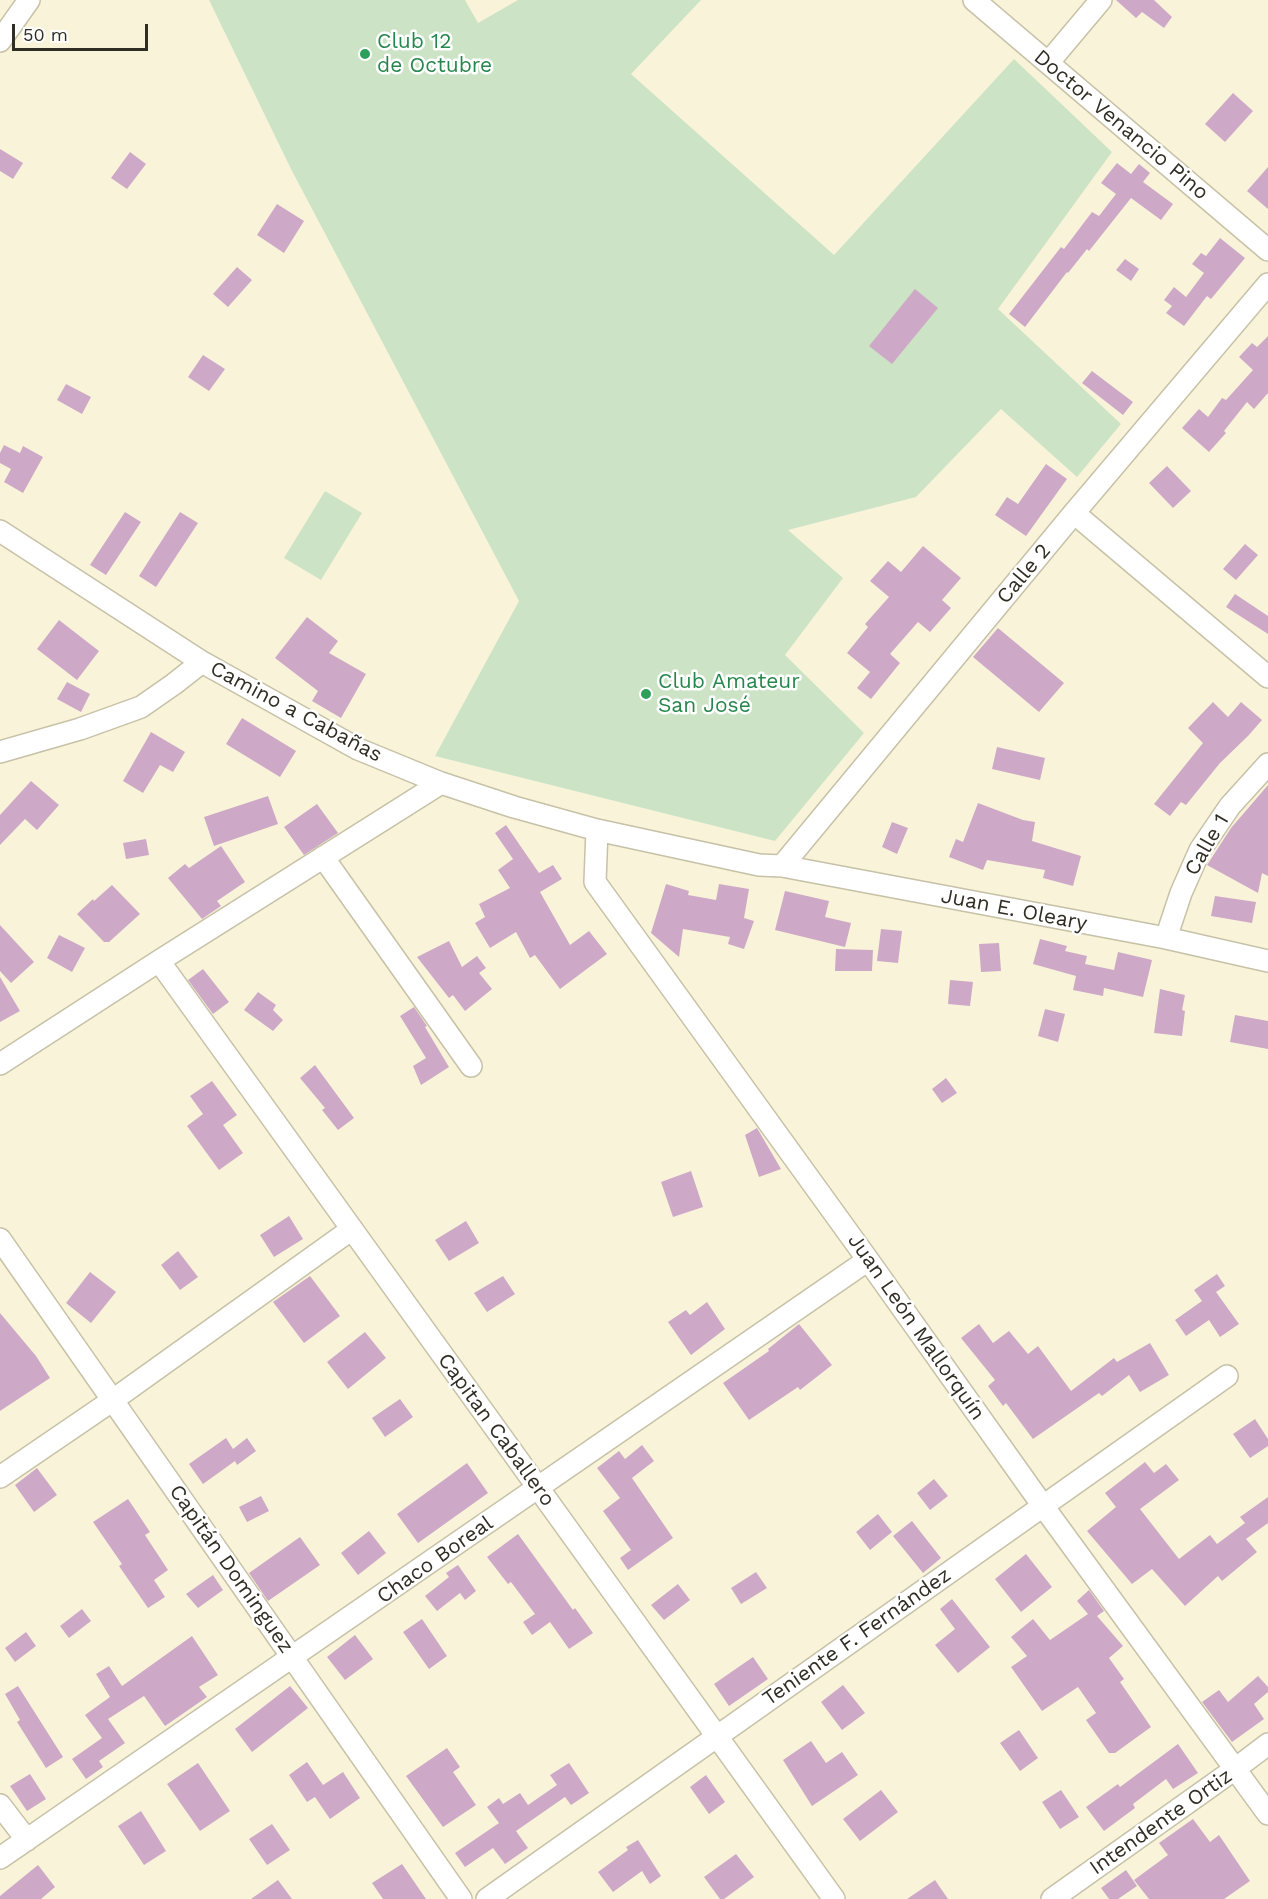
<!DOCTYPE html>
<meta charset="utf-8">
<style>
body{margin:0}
#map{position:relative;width:1268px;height:1899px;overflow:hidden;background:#f9f4d9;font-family:"Work Sans",sans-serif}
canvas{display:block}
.scale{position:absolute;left:12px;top:24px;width:136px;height:27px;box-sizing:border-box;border:3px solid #302e24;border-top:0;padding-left:8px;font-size:18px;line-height:21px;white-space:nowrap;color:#302e24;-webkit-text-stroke:4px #fff;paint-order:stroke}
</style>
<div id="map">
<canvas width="1268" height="1899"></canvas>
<div class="scale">50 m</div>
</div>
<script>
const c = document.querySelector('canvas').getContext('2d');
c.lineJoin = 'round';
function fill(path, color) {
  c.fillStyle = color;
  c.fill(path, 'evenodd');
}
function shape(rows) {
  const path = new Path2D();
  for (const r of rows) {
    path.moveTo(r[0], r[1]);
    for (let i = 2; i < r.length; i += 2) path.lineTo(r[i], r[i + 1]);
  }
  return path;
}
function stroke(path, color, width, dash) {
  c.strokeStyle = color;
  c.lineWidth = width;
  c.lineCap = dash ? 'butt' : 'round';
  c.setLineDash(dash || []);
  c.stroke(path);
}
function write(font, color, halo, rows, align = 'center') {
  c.font = font + ' "Work Sans",sans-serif';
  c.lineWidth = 5;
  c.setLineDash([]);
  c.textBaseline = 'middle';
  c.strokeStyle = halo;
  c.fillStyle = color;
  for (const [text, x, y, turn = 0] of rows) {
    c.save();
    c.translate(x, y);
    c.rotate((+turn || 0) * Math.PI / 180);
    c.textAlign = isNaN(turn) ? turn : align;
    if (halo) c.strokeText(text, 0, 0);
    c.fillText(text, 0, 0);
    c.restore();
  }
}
fill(shape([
 [209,0,465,0,478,23,518,0,701,0,631,74,834,255,1014,59,1112,152,998,309,1121,424,1077,477,1001,409,916,497,788,530,843,578,785,655,864,733,775,841,435,756,519,601,291,169],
 [325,491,362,513,321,580,284,558]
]), '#cde3c5');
fill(shape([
 [1116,0,1154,0,1172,17,1164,28,1142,12,1136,18],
 [1233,93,1253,111,1225,142,1205,124],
 [0,149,23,163,13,179,0,171],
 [130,152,146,164,127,189,111,178],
 [1117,163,1131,174,1139,164,1150,173,1143,182,1173,204,1161,220,1131,198,1089,251,1087,249,1068,273,1067,272,1025,327,1009,314,1061,247,1064,249,1092,212,1099,216,1116,194,1101,183],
 [1268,167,1268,209,1247,191],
 [277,204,304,221,284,253,257,235],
 [1220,238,1245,258,1211,299,1207,296,1184,326,1166,313,1172,306,1164,300,1174,287,1186,297,1204,273,1192,264,1201,253,1206,256],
 [1125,259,1139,269,1131,281,1116,270],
 [237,267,252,280,228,307,213,294],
 [915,289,938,308,892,364,869,346],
 [1268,336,1268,393,1254,409,1247,402,1224,431,1226,433,1209,452,1182,428,1199,409,1208,417,1222,398,1226,400,1253,370,1239,357,1252,343,1257,347],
 [203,355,225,369,209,391,188,377],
 [1092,371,1133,402,1123,415,1082,383],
 [66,384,91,397,82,414,57,400],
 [4,445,20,453,23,446,43,457,23,493,4,482,11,469,0,463,0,453],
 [1046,464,1067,479,1026,536,995,515,1007,497,1018,504],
 [1167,466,1191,491,1173,508,1149,483],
 [125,512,141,522,106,575,90,565],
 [180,512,198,523,156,587,139,576],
 [1245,544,1258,555,1236,580,1223,569],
 [923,546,961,578,942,600,951,608,930,632,918,622,890,654,900,663,871,699,857,688,870,672,847,653,868,627,865,624,889,597,870,581,888,561,901,572],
 [1235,594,1268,616,1268,634,1226,607],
 [307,617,338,641,329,653,366,674,341,718,312,701,318,691,275,658],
 [59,620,99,651,77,680,37,649],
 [998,628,1064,683,1039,712,973,657],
 [67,682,90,694,81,712,57,699],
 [1213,702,1228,717,1241,702,1262,720,1248,736,1220,763,1186,805,1181,802,1170,816,1154,804,1203,743,1188,728],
 [242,718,296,751,280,777,226,744],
 [151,732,185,752,173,772,160,765,143,793,123,781],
 [997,747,1045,758,1040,780,992,769],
 [31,781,59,805,37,830,25,819,0,845,0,815],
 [1268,785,1268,876,1262,873,1258,893,1207,865,1231,828],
 [268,796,278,824,214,846,204,817],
 [978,803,1023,820,1035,822,1032,841,1081,856,1073,886,1043,878,1045,870,987,860,983,870,949,857,956,839,963,842],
 [317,804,338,833,304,855,284,827],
 [892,822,908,828,897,854,882,847],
 [506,825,539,873,553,865,562,879,540,892,570,945,589,931,607,954,560,989,535,955,530,958,516,932,490,948,475,923,485,917,479,904,510,888,498,870,513,859,495,833],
 [146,839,149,855,126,859,123,843],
 [221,846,245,882,217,901,221,906,202,919,168,878,185,864,189,868],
 [666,884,689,891,688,895,716,900,719,884,749,889,744,918,754,921,744,949,728,944,730,937,683,929,679,957,651,933],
 [112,885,140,914,109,942,104,942,77,914,93,899,94,901],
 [785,891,829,901,825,917,851,923,845,947,775,930],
 [1215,896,1256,902,1252,923,1211,916],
 [0,925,34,962,11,983,0,971],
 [881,929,902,931,898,963,877,961],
 [59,935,85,948,72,972,47,958],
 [1040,939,1067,946,1065,951,1087,956,1085,964,1114,970,1118,952,1152,960,1143,997,1104,988,1103,996,1073,990,1076,976,1033,964],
 [449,941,462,967,477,956,486,968,479,973,492,989,465,1011,453,995,449,998,417,957],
 [999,943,1001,971,981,972,979,944],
 [836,949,873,950,872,971,835,971],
 [203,969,229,1002,213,1014,188,980],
 [0,977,20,1011,0,1022],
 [950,980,973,982,970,1006,948,1004],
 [1160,989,1185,995,1182,1010,1185,1011,1182,1036,1154,1033],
 [258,992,276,1005,273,1010,283,1020,273,1031,244,1010],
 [414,1007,427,1026,425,1027,449,1067,421,1085,413,1066,426,1058,400,1016],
 [1045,1009,1065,1014,1058,1042,1038,1036],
 [1235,1015,1268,1021,1268,1049,1230,1042],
 [315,1065,354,1118,338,1130,322,1110,325,1108,300,1078],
 [946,1078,957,1093,942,1103,932,1089],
 [212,1081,237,1115,223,1125,243,1153,219,1170,187,1126,203,1114,190,1096],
 [757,1128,781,1169,759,1177,745,1135],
 [691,1171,703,1207,673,1217,661,1182],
 [289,1216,303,1239,274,1257,260,1235],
 [466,1221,479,1243,449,1261,435,1240],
 [178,1251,198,1277,180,1290,161,1265],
 [90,1272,116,1292,91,1323,66,1303],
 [1217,1274,1225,1286,1216,1292,1239,1324,1220,1337,1209,1320,1186,1336,1175,1320,1202,1301,1194,1290],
 [310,1276,340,1316,304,1343,273,1302],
 [503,1276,515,1294,487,1312,474,1293],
 [707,1302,725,1329,691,1355,668,1322,686,1310,690,1315],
 [0,1313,36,1356,50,1378,0,1411],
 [799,1324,832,1365,800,1390,798,1387,749,1420,723,1383,769,1351,768,1349],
 [979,1324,993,1343,1009,1331,1028,1354,1038,1346,1071,1391,1114,1358,1117,1362,1150,1343,1169,1375,1140,1392,1129,1375,1102,1396,1099,1393,1033,1439,1006,1403,1003,1406,988,1386,995,1380,961,1338],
 [365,1332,386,1358,348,1389,327,1362],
 [400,1399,413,1417,385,1437,372,1418],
 [1255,1419,1268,1439,1268,1446,1250,1458,1233,1434],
 [226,1438,233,1449,247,1438,256,1451,237,1465,235,1461,203,1484,189,1464],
 [642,1445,654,1461,632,1478,673,1538,628,1570,620,1558,631,1550,603,1511,620,1498,597,1468,619,1451,625,1459],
 [1145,1462,1154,1473,1166,1464,1179,1480,1140,1509,1179,1559,1210,1535,1217,1544,1245,1523,1240,1517,1268,1497,1268,1523,1246,1539,1257,1552,1222,1581,1218,1576,1185,1606,1152,1569,1132,1584,1087,1531,1116,1507,1105,1493],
 [467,1463,488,1493,418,1543,397,1514],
 [37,1468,57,1495,34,1512,15,1485],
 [934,1479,948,1496,930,1510,917,1493],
 [261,1496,269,1511,247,1522,239,1507],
 [128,1499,150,1532,145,1535,168,1570,154,1580,165,1597,148,1608,119,1566,122,1564,93,1522],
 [878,1514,892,1532,870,1550,856,1532],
 [912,1521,941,1558,923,1573,893,1536],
 [369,1531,386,1553,358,1575,341,1553],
 [518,1534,573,1610,575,1608,593,1633,569,1649,550,1622,532,1635,523,1622,535,1614,511,1582,508,1584,487,1557],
 [300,1537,320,1565,268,1601,249,1573],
 [1026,1554,1052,1587,1021,1612,995,1579],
 [458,1565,476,1591,465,1600,460,1593,437,1611,425,1596,449,1577,446,1573],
 [756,1572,767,1588,741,1604,731,1588],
 [213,1575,223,1590,198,1608,186,1594],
 [678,1584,690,1600,664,1620,651,1605],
 [1089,1590,1104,1611,1097,1616,1123,1646,1109,1658,1124,1679,1120,1682,1151,1727,1115,1753,1109,1753,1086,1720,1096,1713,1078,1687,1042,1711,1011,1667,1027,1656,1011,1637,1033,1619,1050,1640,1088,1614,1077,1601],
 [952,1599,990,1647,958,1673,935,1645,955,1629,940,1609],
 [82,1609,91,1621,69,1638,60,1626],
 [422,1619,447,1656,429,1669,403,1632],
 [26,1632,36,1646,15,1662,5,1648],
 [355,1635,373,1659,345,1680,327,1657],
 [192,1636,218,1675,199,1687,207,1697,165,1726,144,1696,108,1719,125,1743,99,1761,103,1767,86,1779,72,1759,102,1738,85,1715,110,1697,96,1674,109,1666,122,1686],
 [753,1657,768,1679,729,1706,714,1684],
 [1258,1676,1268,1687,1268,1692,1254,1704,1264,1719,1232,1742,1202,1702,1219,1690,1228,1702],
 [843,1685,865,1713,842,1730,821,1702],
 [18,1686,63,1757,46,1768,17,1722,20,1720,5,1694],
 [290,1686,308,1708,252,1752,235,1729],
 [1019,1730,1038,1758,1020,1771,1000,1743],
 [811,1741,826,1763,842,1752,858,1775,812,1806,783,1760],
 [1178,1744,1198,1773,1173,1789,1166,1779,1133,1804,1135,1808,1104,1831,1086,1807,1118,1784,1120,1787],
 [447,1748,460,1767,453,1772,476,1805,443,1827,406,1776],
 [307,1762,323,1785,343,1772,360,1798,330,1819,315,1797,307,1802,289,1775],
 [198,1763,230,1811,200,1831,167,1784],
 [569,1763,589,1793,571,1805,565,1797,516,1831,528,1848,505,1864,493,1848,465,1867,455,1853,499,1823,487,1807,499,1798,503,1804,520,1793,528,1805,557,1785,550,1775],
 [30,1774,46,1799,27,1811,10,1786],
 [706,1775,725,1802,709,1814,690,1787],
 [881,1790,898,1812,860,1841,843,1819],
 [1061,1790,1079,1817,1060,1829,1042,1802],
 [141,1811,166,1851,144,1865,118,1826],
 [1193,1819,1210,1842,1219,1835,1250,1881,1224,1899,1149,1899,1134,1880,1168,1855,1159,1843],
 [272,1824,290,1850,267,1865,249,1839],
 [638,1840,661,1876,650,1884,642,1871,613,1892,598,1872,628,1850,626,1847],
 [736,1854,754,1877,724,1899,720,1899,704,1877],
 [402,1864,426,1899,383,1899,372,1883],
 [38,1865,55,1887,41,1899,0,1899,0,1896],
 [1126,1870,1137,1886,1118,1899,1109,1899,1101,1888],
 [278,1880,292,1899,251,1899],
 [935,1880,948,1899,907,1899]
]), '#cda9c7');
const minor = shape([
 [974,0,1268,250],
 [0,41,29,0],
 [1048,63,1101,0],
 [1074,513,1268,677],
 [0,531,202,662,358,749,441,783,514,807,597,830,759,865,782,866,1166,938,1268,961],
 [0,752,80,729,141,707,174,684,202,662],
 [597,830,595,882,868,1260,1043,1506,1268,1814],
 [323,857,471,1066],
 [782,866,1074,513,1268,284],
 [1166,938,1181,893,1200,850,1230,806,1268,764],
 [159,961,834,1899],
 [0,1064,159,961,441,783],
 [0,1239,461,1899],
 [0,1477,113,1400,352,1229],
 [0,1805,27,1840],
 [0,1858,868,1260],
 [487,1899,1227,1376],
 [1052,1899,1235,1769,1268,1744]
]);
stroke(minor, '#c6c1a7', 24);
stroke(minor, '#fff', 21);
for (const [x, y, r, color] of [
 [365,54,6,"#2e9e5b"],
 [646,694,6,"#2e9e5b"]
]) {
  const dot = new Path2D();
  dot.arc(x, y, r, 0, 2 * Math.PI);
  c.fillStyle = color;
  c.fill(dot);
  stroke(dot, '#fff', 2);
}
write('21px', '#27864d', '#fff', [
 ["Club 12",377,42],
 ["de Octubre",377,66],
 ["Club Amateur",658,682],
 ["San José",658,706]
], 'left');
write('21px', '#302e24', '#fff', [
 ["Doctor Venancio Pino",1121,125,40],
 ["Calle 2",1024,574,-50],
 ["Camino a Cabañas",296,712,28],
 ["Calle 1",1207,845,-60],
 ["Juan E. Oleary",1014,910,11],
 ["Juan León Mallorquín",916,1327,55],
 ["Capitan Caballero",496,1430,54],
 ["Chaco Boreal",435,1560,-35],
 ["Capitán Dominguez",231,1569,55],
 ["Teniente F. Fernández",857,1637,-35],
 ["Intendente Ortiz",1161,1822,-35]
]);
</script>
